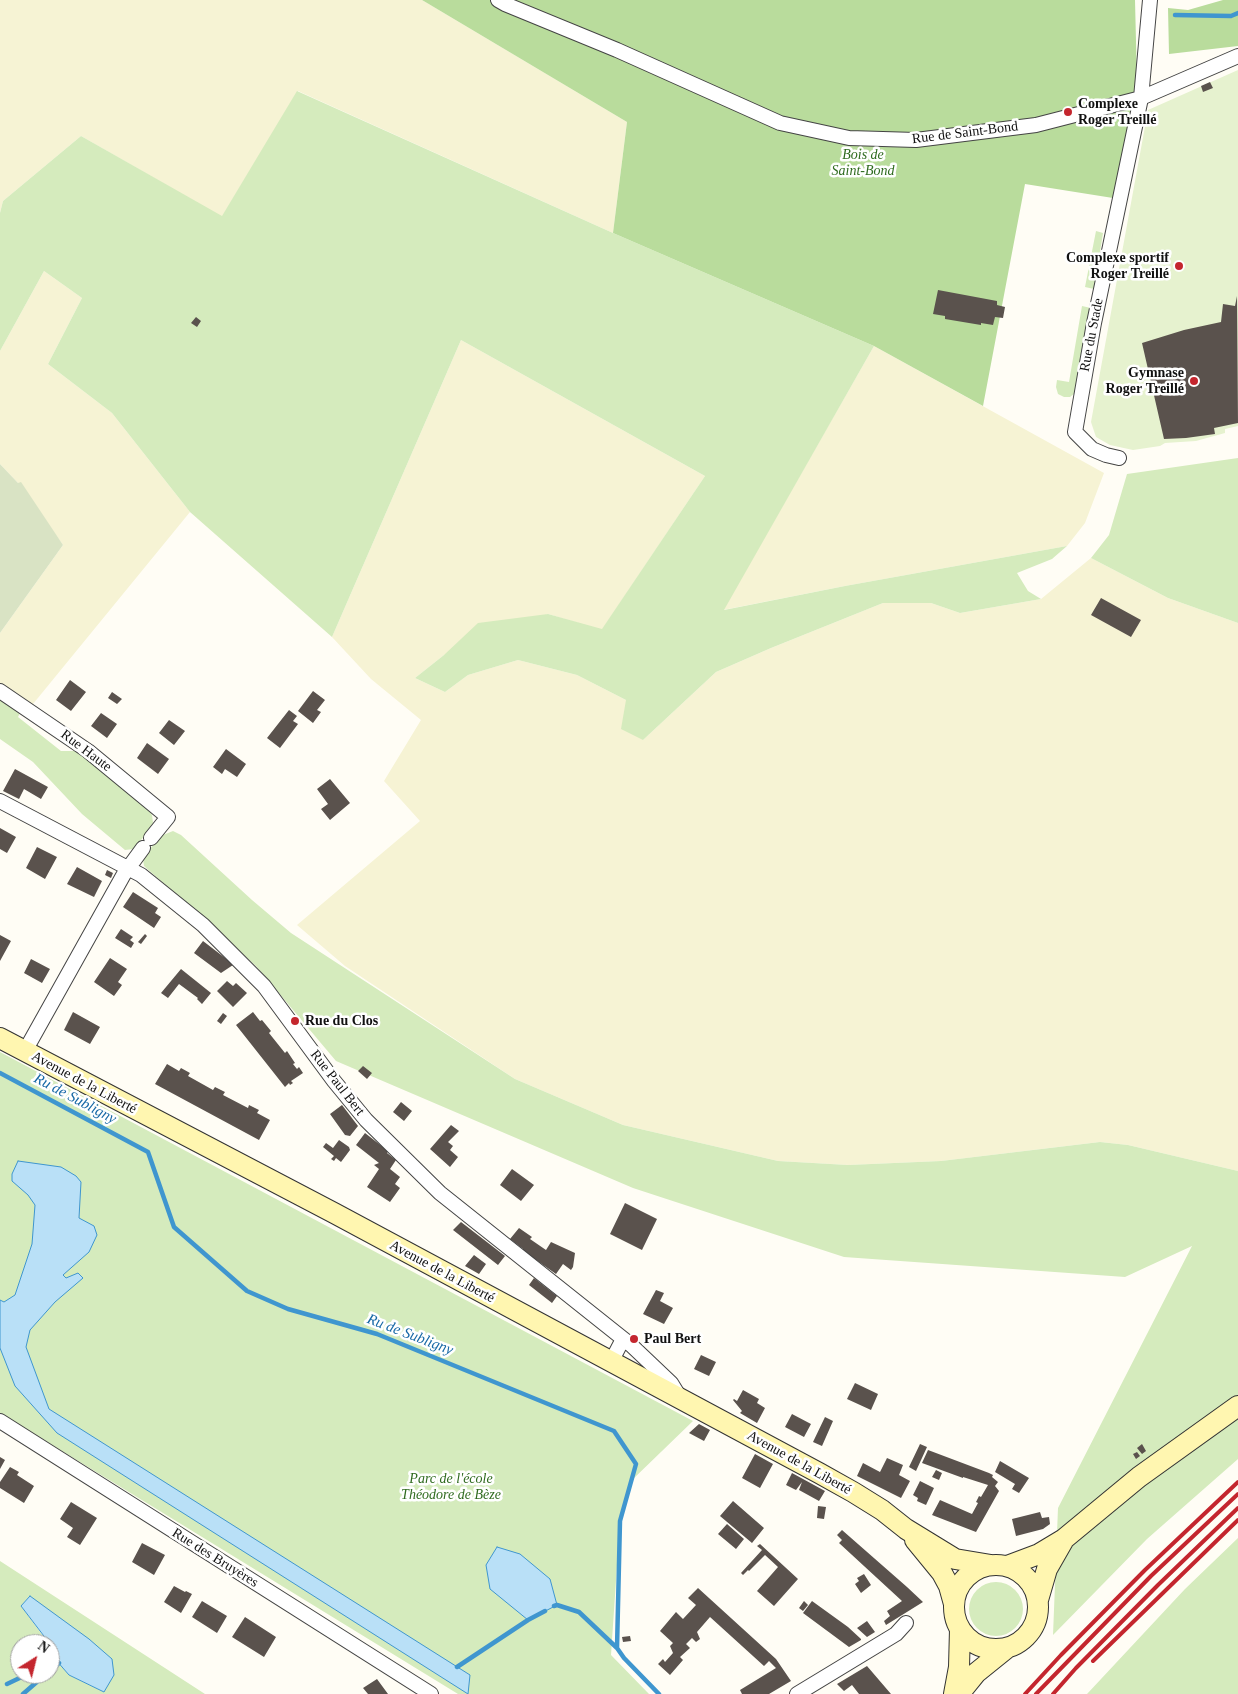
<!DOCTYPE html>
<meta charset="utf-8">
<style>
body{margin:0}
#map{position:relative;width:1238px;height:1694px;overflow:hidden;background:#fffdf5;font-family:Georgia,serif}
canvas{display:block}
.north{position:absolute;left:10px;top:1634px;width:50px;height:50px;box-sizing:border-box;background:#fff;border:1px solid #a0a0a0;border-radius:50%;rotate:36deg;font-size:14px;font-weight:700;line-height:20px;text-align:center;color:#111}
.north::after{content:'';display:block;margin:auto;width:18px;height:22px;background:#c4262e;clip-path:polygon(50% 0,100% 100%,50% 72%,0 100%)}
</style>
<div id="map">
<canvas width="1238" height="1694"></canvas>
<div class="north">N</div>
</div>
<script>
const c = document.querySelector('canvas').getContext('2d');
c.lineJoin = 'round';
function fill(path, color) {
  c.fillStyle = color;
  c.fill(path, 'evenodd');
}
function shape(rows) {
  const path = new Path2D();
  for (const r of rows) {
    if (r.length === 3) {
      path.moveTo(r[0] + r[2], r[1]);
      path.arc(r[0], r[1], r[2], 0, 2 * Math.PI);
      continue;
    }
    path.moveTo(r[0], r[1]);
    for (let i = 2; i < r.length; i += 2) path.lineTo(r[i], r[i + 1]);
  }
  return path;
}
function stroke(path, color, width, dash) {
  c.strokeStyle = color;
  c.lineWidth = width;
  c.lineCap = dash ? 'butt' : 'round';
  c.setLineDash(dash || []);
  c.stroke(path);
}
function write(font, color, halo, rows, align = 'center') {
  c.font = font + ' Georgia,serif';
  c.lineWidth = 5;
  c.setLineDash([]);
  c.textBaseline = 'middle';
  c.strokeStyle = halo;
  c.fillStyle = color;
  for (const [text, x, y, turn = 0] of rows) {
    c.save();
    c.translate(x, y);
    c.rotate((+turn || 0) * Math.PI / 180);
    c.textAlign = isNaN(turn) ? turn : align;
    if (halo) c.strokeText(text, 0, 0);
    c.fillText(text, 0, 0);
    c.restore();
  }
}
fill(shape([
 [0,0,422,0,627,122,613,233,298,91,222,217,81,136,3,201,0,213],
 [44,271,82,298,48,364,112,413,190,512,33,704,0,687,0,633,63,545,18,483,0,464,0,351],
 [461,340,705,476,602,630,548,614,444,655,415,678,445,692,468,675,518,660,577,675,626,700,643,740,716,672,771,648,883,603,931,603,960,613,1041,599,1091,558,1168,598,1238,623,1238,1171,1128,1145,1100,1142,941,1161,848,1165,778,1161,623,1125,515,1079,345,966,297,925,420,821,384,781,421,720,371,679,332,637],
 [874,346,1104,473,1085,523,1067,546,845,586,723,610]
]), '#f6f3d4');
fill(shape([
 [297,91,613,233,874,346,724,610,845,586,1067,546,1052,559,1017,573,1028,591,1041,599,960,613,931,603,883,603,771,648,716,672,643,740,621,729,626,700,577,675,518,660,468,675,445,692,415,678,444,655,478,623,548,614,602,629,705,476,461,340,332,637,190,512,112,413,48,364,82,298,44,271,0,351,0,213,3,201,81,136,222,216],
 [1096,231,1103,233,1094,289,1085,287],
 [1082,306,1091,308,1075,393,1070,397,1064,397,1058,394,1056,387,1057,380,1069,382],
 [1238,458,1238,623,1168,598,1091,558,1109,535,1127,474],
 [0,697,22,709,18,717,61,751,80,751,147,807,152,815,153,823,145,835,134,849,125,850,82,814,33,762,0,739],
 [173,831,181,835,252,900,291,933,515,1079,623,1125,778,1161,848,1165,941,1161,1100,1142,1128,1145,1238,1171,1238,1459,1147,1539,1053,1635,1058,1508,1192,1246,1125,1277,844,1257,633,1188,336,1061,256,966,144,866,143,859,144,855,163,835],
 [0,1052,693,1421,631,1481,620,1521,611,1655,649,1694,458,1694,0,1413],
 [1238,1538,1238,1694,1087,1694,1185,1589],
 [0,1561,205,1694,0,1694],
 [30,1596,104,1692,69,1675,56,1660,50,1647,50,1674,20,1674,20,1644,49,1644,21,1606],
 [996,1609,27]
]), '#d5ebbd');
fill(shape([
 [422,0,1135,0,1137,83,1113,198,1025,184,983,406,874,346,613,233,627,122],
 [1223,0,1238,0,1238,46,1169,54,1168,8,1188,10]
]), '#b9dc9c');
fill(shape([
 [0,464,18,483,21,482,63,545,0,633]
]), '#d9e3c4');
fill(shape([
 [1238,70,1238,426,1225,429,1225,433,1196,441,1165,443,1160,446,1133,450,1110,445,1096,437,1091,422,1148,110]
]), '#e6f2cf');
const water = shape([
 [18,1161,61,1167,76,1176,81,1182,79,1218,94,1226,97,1235,89,1252,63,1275,66,1278,78,1273,83,1278,55,1302,30,1330,26,1347,49,1409,470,1675,468,1694,57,1433,15,1386,0,1348,0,1300,4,1302,15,1295,32,1244,35,1205,28,1195,12,1181,12,1174,18,1161],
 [497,1547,520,1554,550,1579,557,1605,528,1620,490,1589,486,1565,497,1547],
 [30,1596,89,1639,112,1659,114,1675,104,1692,69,1675,56,1660,50,1644,21,1606,30,1596]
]);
fill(water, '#b9e0f7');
stroke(water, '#3f96cf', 1);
stroke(shape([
 [1175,15,1231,16,1238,13],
 [0,1073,148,1152,174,1227,247,1291,288,1309,377,1334,614,1431,636,1464,620,1521,617,1648,624,1658,659,1694],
 [554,1606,557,1605,579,1612,617,1648],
 [50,1663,56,1660],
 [457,1667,528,1620,545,1611],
 [50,1671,59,1663],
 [7,1684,28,1674],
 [23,1694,46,1674]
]), '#3f96cf', 4.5);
fill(shape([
 [1210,82,1213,88,1203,92,1201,86],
 [938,290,997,301,997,305,1005,307,1003,318,995,317,993,325,981,323,981,325,945,319,945,316,933,314],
 [1237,296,1238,423,1214,428,1215,434,1186,438,1164,439,1142,343,1184,330,1221,322,1223,304,1235,306],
 [196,317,201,321,197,327,191,323],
 [1101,598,1141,620,1131,637,1091,615],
 [70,680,86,692,71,711,56,700],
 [313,691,325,700,317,710,321,712,313,723,298,711],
 [112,692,122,699,117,704,108,698],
 [289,710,297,716,293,721,298,724,280,748,267,738],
 [101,713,117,724,107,738,91,726],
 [169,720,185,731,174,745,159,733],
 [147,743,169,759,158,774,137,758],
 [226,749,246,764,237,777,225,769,222,774,213,767],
 [15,769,48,787,41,799,24,789,19,799,3,791],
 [330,779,350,803,330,820,321,809,328,804,317,789],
 [0,828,16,837,7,853,0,849],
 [37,847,57,857,45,879,26,868],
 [77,867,102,881,94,897,67,884],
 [107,870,113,873,111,878,105,875],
 [133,892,158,908,155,913,161,917,154,928,123,907],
 [121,929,133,937,130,940,134,943,131,948,115,938],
 [145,934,147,936,141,944,138,942],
 [0,935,11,941,0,961],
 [203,941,229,961,233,965,221,973,194,953],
 [110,958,127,969,118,982,122,985,114,996,94,982],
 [31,959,50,969,42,983,24,973],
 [181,969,211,993,202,1004,197,999,198,998,179,984,168,998,161,993],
 [227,981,233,986,236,983,247,993,233,1007,217,991],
 [73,1012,100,1027,90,1044,64,1030],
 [253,1012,260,1021,262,1020,271,1031,269,1033,285,1053,287,1051,295,1063,293,1064,297,1069,299,1067,303,1073,291,1081,293,1083,290,1085,289,1083,285,1087,236,1025],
 [223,1013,227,1016,221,1024,217,1021],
 [167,1064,179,1071,181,1068,190,1073,188,1076,213,1090,215,1087,225,1092,223,1095,248,1108,249,1105,259,1110,257,1113,270,1120,259,1140,155,1084],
 [363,1066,372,1073,367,1079,358,1071],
 [401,1102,412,1111,404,1121,393,1112],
 [342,1105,358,1126,350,1136,345,1135,330,1114],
 [451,1125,459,1131,448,1142,453,1146,450,1150,458,1157,450,1167,430,1149],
 [365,1133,388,1151,387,1153,396,1160,390,1169,400,1177,395,1184,400,1188,390,1202,367,1187,379,1169,374,1165,379,1163,356,1145],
 [339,1140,349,1147,350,1150,341,1162,336,1158,334,1161,331,1159,334,1156,323,1147,326,1143,333,1148],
 [512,1169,534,1185,521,1201,500,1185],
 [625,1203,657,1219,642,1250,610,1234],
 [461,1222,505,1256,498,1265,453,1230],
 [519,1228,532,1237,530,1239,546,1250,551,1242,575,1253,573,1267,571,1270,563,1264,556,1274,522,1250,523,1249,510,1239],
 [474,1255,486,1264,479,1274,465,1266],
 [534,1278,557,1296,552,1303,529,1285],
 [656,1290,664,1293,660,1301,673,1308,664,1324,643,1314],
 [701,1355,716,1362,709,1376,694,1369],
 [855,1383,878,1394,871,1410,847,1399],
 [743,1390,759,1399,757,1403,765,1408,757,1423,740,1413,742,1411,733,1400,734,1399,737,1401],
 [792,1414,811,1424,804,1437,785,1427],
 [825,1417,833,1421,822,1446,813,1442],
 [699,1424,710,1430,704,1441,689,1433],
 [920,1444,927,1447,916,1471,909,1467],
 [1142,1444,1146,1451,1142,1454,1137,1448],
 [928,1450,989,1473,993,1475,992,1477,998,1482,995,1486,999,1491,976,1532,932,1515,940,1500,972,1514,978,1503,976,1502,979,1496,981,1497,988,1485,963,1477,963,1478,922,1463],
 [1137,1452,1140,1456,1136,1459,1133,1454],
 [755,1454,773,1464,760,1488,742,1478],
 [0,1457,5,1460,0,1469],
 [887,1458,903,1465,899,1475,910,1481,901,1498,857,1476,863,1463,880,1472],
 [1000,1461,1029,1478,1019,1493,1012,1489,1015,1484,995,1472],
 [10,1467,19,1472,17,1475,34,1486,24,1503,0,1488,0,1482],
 [936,1470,942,1473,939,1480,932,1477],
 [792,1473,825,1491,819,1501,799,1490,802,1482,796,1490,786,1485],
 [920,1481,934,1488,926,1505,917,1501,918,1498,913,1495],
 [733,1501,764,1528,752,1543,720,1516],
 [71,1502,97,1518,80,1545,67,1537,73,1528,60,1519],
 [818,1506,826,1507,824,1519,817,1518],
 [1040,1512,1042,1518,1049,1517,1050,1524,1043,1529,1016,1536,1012,1519],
 [727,1524,744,1539,736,1549,718,1534],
 [842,1530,907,1587,923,1602,886,1625,884,1621,890,1616,887,1611,902,1601,839,1543,842,1540,837,1535],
 [142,1543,165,1555,154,1575,132,1562],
 [760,1544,798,1579,774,1606,757,1591,778,1567,765,1555,749,1571,748,1570,743,1575,741,1573,762,1550,757,1546],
 [864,1574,871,1585,861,1593,855,1584,859,1581,857,1578],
 [174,1586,185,1592,186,1591,192,1594,181,1613,164,1602],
 [698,1588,776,1659,791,1681,769,1694,742,1694,740,1690,776,1668,769,1661,764,1666,710,1617,697,1632,700,1639,696,1642,692,1638,686,1644,690,1648,680,1657,683,1660,670,1675,658,1664,663,1659,665,1662,673,1653,670,1646,673,1643,660,1631,676,1612,683,1619,696,1605,688,1598],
 [202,1601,227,1616,217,1633,192,1617],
 [804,1601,808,1605,803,1611,799,1608],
 [812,1601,848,1627,861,1639,861,1640,849,1647,803,1613],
 [245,1617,276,1637,264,1657,232,1637],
 [867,1621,875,1632,867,1637,857,1628],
 [630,1636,631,1641,623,1642,622,1637],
 [867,1666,891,1694,859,1694,852,1685,844,1691,837,1684],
 [377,1679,388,1694,368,1694,363,1688]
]), '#5a524d');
const minor = shape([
 [498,0,505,4,617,50,780,123,849,138,916,140,1036,125,1141,98,1238,56],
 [1119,458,1106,455,1092,449,1075,432,1094,323,1141,98,1150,0],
 [0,691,88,751,168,817,151,838],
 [0,801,141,875,203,925,264,986,334,1081,366,1120,440,1193,631,1345,671,1383,679,1396],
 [25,1051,124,874,143,848],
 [611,1362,623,1339],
 [0,1421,431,1694],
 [797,1694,896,1634,906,1623]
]);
const secondary = shape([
 [0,1038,334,1213,819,1473,853,1492,882,1510,906,1529,955,1559,991,1565],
 [915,1540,942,1573,949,1586,954,1604],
 [996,1607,42],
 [1007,1566,1039,1554,1064,1539,1139,1477,1238,1406],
 [1038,1600,1047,1569,1063,1541],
 [954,1694,959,1667,960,1629],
 [959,1694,976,1673,1007,1648]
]);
stroke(minor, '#444', 16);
stroke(secondary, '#333', 22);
stroke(minor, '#fff', 14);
stroke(secondary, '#fff6b0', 20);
stroke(shape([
 [1093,1661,1238,1520],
 [1025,1694,1061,1655,1145,1570,1238,1482],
 [1036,1694,1151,1576,1238,1494],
 [1053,1694,1076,1668,1158,1585,1238,1508]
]), '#c4262e', 4);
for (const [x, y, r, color] of [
 [1068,112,5,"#c4262e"],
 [1179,266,5,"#c4262e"],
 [1194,381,5,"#c4262e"],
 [295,1021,5,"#c4262e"],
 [634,1339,5,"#c4262e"]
]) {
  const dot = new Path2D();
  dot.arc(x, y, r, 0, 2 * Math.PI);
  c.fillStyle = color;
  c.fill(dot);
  stroke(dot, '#fff', 2);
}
write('bold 14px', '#111', '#fff', [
 ["Complexe",1078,104],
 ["Roger Treillé",1078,120],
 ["Complexe sportif",1169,258,"right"],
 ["Roger Treillé",1169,274,"right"],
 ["Gymnase",1184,373,"right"],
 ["Roger Treillé",1184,389,"right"],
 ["Rue du Clos",305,1021],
 ["Paul Bert",644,1339]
], 'left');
write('14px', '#111', '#fff', [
 ["Rue de Saint-Bond",965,133,-7],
 ["Rue du Stade",1092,335,-79],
 ["Rue Haute",86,751,37],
 ["Avenue de la Liberté",84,1083,28],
 ["Rue Paul Bert",337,1083,52],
 ["Avenue de la Liberté",442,1272,28],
 ["Avenue de la Liberté",799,1463,29],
 ["Rue des Bruyères",215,1558,32]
]);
write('italic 14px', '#2f6b1f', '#fff', [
 ["Bois de",863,155],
 ["Saint-Bond",863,171],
 ["Parc de l'école",451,1479],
 ["Théodore de Bèze",451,1495]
]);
write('italic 15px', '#1768a6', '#fff', [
 ["Ru de Subligny",75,1099,28],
 ["Ru de Subligny",410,1335,21]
]);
</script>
